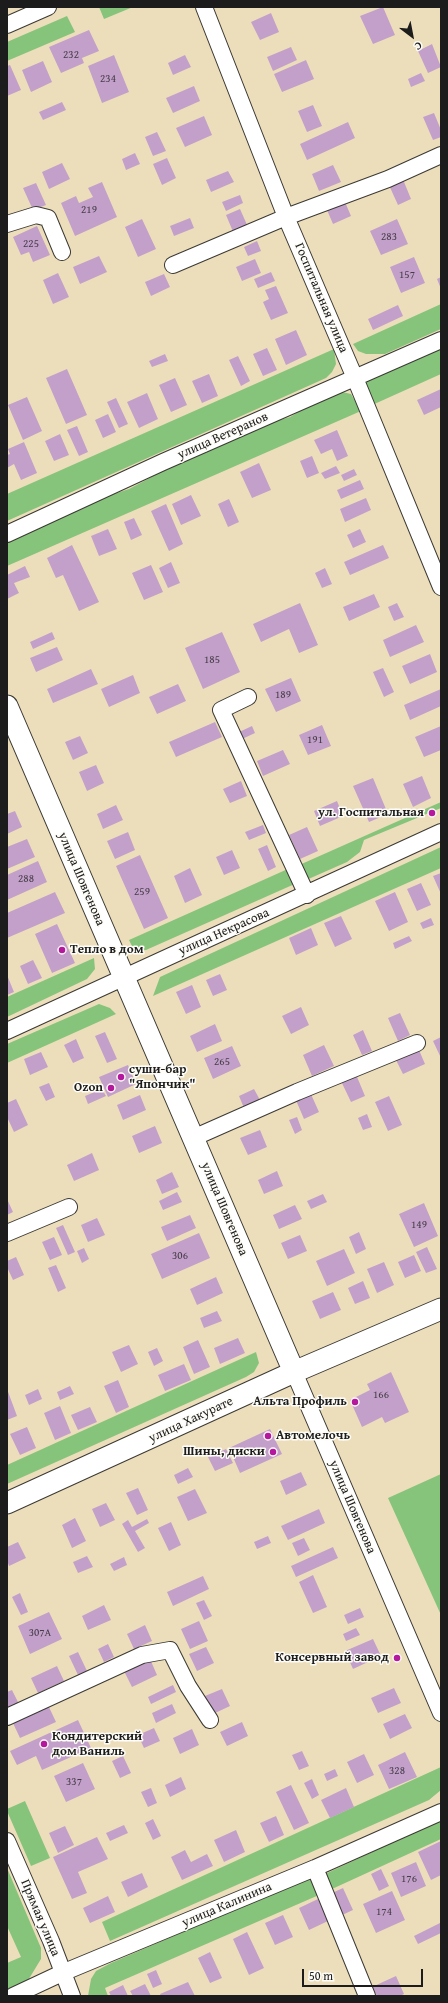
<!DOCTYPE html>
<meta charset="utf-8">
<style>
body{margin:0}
#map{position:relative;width:448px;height:2003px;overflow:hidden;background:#eddebb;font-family:"Gentium Book Plus",serif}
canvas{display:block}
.frame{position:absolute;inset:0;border:8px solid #1c1c1c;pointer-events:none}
.north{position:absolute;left:392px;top:16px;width:40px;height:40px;-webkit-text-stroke:3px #fdfcf7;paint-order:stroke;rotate:148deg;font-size:11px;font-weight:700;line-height:16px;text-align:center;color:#1c1c1c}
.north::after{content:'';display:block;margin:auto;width:14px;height:18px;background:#1c1c1c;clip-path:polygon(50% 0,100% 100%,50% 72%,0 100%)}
.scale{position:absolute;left:302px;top:1969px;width:121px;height:18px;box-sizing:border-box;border:2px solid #1c1c1c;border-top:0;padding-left:5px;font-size:12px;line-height:14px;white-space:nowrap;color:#1c1c1c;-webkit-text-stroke:3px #fdfcf7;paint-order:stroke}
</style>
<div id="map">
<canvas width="448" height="2003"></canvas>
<div class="frame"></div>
<div class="north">С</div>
<div class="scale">50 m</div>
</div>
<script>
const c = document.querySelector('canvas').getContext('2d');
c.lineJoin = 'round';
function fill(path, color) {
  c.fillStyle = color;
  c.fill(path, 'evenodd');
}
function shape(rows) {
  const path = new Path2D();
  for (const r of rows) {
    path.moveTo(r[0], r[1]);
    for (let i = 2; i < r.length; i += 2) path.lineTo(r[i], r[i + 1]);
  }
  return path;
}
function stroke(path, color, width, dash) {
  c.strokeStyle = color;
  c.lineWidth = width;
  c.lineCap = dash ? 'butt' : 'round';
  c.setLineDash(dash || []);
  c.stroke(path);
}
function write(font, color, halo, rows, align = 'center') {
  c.font = font + ' "Gentium Book Plus",serif';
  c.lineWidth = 3;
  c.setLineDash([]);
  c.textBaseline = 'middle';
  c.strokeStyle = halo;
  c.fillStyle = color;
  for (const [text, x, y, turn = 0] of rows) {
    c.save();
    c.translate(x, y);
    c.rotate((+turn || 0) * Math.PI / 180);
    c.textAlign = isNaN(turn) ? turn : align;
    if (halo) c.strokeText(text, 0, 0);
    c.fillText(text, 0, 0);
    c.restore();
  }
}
fill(shape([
 [99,7,133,7,104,19],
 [67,16,75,32,7,61,7,42],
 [441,304,441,329,385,354,366,354,358,351,353,344],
 [441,347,441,374,370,406,364,390,366,382],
 [334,349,336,364,332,372,326,378,7,521,7,494],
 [342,392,351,394,361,411,7,566,7,542,86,503,129,489,180,462,269,423,290,417,315,402],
 [441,802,441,808,364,840,360,852,347,862,304,881,297,866],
 [441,847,441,868,153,996,160,977],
 [290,868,297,883,146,950,136,949,132,946,129,940],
 [94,958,95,969,87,979,7,1017,7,997],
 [99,1004,110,1008,116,1014,7,1063,7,1044],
 [256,1352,259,1363,254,1372,246,1377,7,1484,7,1465],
 [441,1474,441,1615,388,1498],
 [441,1767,441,1790,429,1800,110,1941,102,1922],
 [25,1801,50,1858,31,1866,7,1811,7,1809],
 [441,1820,441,1839,332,1889,325,1874],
 [7,1868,41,1948,41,1959,27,1982,7,1990,7,1963,21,1957,7,1926],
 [311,1877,319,1895,105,1988,108,1996,88,1996,91,1979,96,1971,111,1963]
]), '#87c47b');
fill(shape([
 [383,7,395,35,373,44,360,16],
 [271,13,279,32,260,40,251,22],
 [89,30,99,51,82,58,84,63,61,73,49,47],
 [432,44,441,67,428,73,418,51],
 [291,47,297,60,273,71,267,57],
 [114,55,129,92,102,103,88,66],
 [185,55,191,67,173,75,168,63],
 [306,60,314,79,282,92,274,74],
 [43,61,52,82,31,92,22,70],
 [10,65,21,90,7,96,7,66],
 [421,73,425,81,411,87,408,79],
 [194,86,200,101,173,113,166,98],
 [62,102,66,110,43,120,39,112],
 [313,105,322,126,307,132,298,111],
 [434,113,441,130,441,137,433,140,423,117],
 [204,116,212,135,185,147,176,128],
 [348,122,355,138,307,160,300,144],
 [157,132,166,151,153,156,145,137],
 [135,153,140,164,126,170,122,159],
 [167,158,176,178,162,185,153,164],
 [62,163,70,179,49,189,42,172],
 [333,165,341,182,319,191,312,174],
 [228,171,234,182,211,192,206,180],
 [402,177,411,199,398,205,388,183],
 [102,182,117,217,75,236,61,203,76,196,79,203,93,197,88,188],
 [36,183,46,205,33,210,23,188],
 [240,195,243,203,226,211,222,202],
 [345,202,351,216,333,224,327,210],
 [240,209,248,227,234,234,226,215],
 [190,218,194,228,174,236,170,226],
 [142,219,156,249,138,257,125,227],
 [397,219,408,244,381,255,370,231],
 [37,226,50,255,33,262,29,252,21,255,13,237],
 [257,241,261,251,248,256,244,247],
 [99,256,107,272,80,284,73,267],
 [414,257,425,283,401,293,390,267],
 [255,259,261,273,242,281,236,267],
 [271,272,275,281,258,288,254,279],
 [58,273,69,297,53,304,43,280],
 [164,274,170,287,151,296,145,282],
 [441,277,441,289,437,279],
 [276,286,288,313,271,320,263,302,269,299,265,290],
 [398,305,403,316,373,330,368,319],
 [296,330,307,355,286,365,275,339],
 [267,348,277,370,263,376,253,354],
 [165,354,168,361,152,367,149,361],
 [238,356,250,381,241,386,229,360],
 [67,369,87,415,66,424,46,378],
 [209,374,218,396,202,403,192,381],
 [175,378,187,405,171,412,159,385],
 [441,389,441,407,424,415,417,400],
 [147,393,158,419,139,428,127,402],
 [27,397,42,431,23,440,8,405],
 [116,398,128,424,119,428,107,402],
 [108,414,116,432,103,438,95,420],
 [77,426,88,452,79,456,67,430],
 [337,430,348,456,337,461,332,449,321,454,314,440],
 [60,434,69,455,54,461,45,441],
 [24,442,37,473,21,480,14,464,7,468,7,455,10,454,8,449],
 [312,456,319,473,307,478,300,461],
 [259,463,271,490,252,498,240,472],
 [336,466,340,473,325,479,321,473],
 [354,469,357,475,344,481,341,475],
 [360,480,364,489,341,499,337,490],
 [191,495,201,516,181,525,172,504],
 [366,498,371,510,345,522,340,509],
 [229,499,239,522,228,527,218,504],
 [166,504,183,544,169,551,151,511],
 [134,518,142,535,131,540,124,522],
 [108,529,117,549,99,556,91,536],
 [360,529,366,542,353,548,347,535],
 [72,545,99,602,79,611,63,575,56,578,47,558],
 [383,545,389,558,350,575,344,562],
 [171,562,180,583,168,588,159,568],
 [151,565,163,592,144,600,132,573],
 [25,566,30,577,14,583,19,593,7,599,7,575],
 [325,568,332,584,322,588,315,573],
 [374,594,380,607,349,621,343,607],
 [300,603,318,645,299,653,289,629,261,642,253,624],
 [397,603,404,617,394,621,388,607],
 [416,625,424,642,390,657,383,640],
 [52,632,55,639,33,649,30,642],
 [222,632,240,672,203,689,185,648],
 [57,647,63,660,36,672,30,658],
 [430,654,437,672,410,684,402,666],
 [383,668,394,692,384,697,373,672],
 [91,669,98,684,53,703,47,689],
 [133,675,140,693,109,707,101,689],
 [291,678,301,701,276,712,265,689],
 [178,684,186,701,157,714,149,697],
 [441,689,441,706,410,720,404,705],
 [215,722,222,737,176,757,169,742],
 [322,725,331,746,308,755,299,735],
 [252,726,255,733,240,740,237,733],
 [441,726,441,750,424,757,415,737],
 [80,736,88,753,73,760,65,742],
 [283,750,290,764,263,776,257,761],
 [96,765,104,783,87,791,79,772],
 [422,776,431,798,413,807,403,784],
 [373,778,388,814,369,822,353,786],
 [241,781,247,796,230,803,223,789],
 [337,801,343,816,320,826,314,811],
 [116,805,123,820,103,829,97,814],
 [15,811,22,827,7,834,7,814],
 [263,825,266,833,249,840,245,832],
 [307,827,318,851,300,859,289,835],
 [128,832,135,850,115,859,107,841],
 [27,839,35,857,7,869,7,847],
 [267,845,276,867,268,871,258,849],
 [232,850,240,868,224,875,216,857],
 [140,855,168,918,144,929,116,866],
 [38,861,47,882,7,900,7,875],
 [190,868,202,895,185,903,174,876],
 [441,873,441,894,433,876],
 [421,883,431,905,417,911,407,889],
 [55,892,65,913,7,938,7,913],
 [395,892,408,922,389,931,375,901],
 [341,916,352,939,335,947,324,923],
 [431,918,434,925,423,929,420,923],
 [57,924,75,963,52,973,35,934],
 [311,928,318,945,296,955,289,938],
 [409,936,412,941,395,949,393,943],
 [33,960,42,978,28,984,20,966],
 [220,974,227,990,213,996,206,980],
 [7,975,14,992,7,995],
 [192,985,201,1007,186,1014,176,992],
 [301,1007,309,1025,291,1034,282,1016],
 [400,1013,410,1035,398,1041,388,1018],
 [215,1024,222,1041,197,1052,190,1036],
 [363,1030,372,1051,362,1055,353,1035],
 [105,1032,117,1059,107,1063,95,1036],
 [441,1037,441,1058,433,1041],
 [76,1039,84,1058,73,1063,64,1045],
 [324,1045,334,1066,312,1076,303,1055],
 [232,1046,241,1066,213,1079,204,1058],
 [419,1050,425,1064,403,1074,396,1060],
 [41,1052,48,1067,30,1075,24,1059],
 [128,1065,136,1084,108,1097,99,1077],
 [355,1072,365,1096,351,1102,340,1079],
 [49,1083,55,1097,46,1101,39,1087],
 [102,1089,106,1096,88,1104,85,1096],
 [254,1089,260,1100,244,1108,239,1096],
 [310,1092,319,1112,304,1119,295,1098],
 [140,1095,146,1110,123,1120,117,1105],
 [389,1096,402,1125,388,1131,375,1102],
 [16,1099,28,1125,14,1132,7,1117,7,1103],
 [367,1114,372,1127,363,1130,358,1118],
 [297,1117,302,1130,295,1134,289,1120],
 [155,1126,162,1143,139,1153,132,1136],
 [260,1130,267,1147,248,1155,240,1138],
 [92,1153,99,1170,74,1181,67,1165],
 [277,1171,283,1186,264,1194,258,1180],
 [172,1172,179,1187,162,1194,156,1180],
 [177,1192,182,1202,163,1210,159,1201],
 [323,1194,327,1202,311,1209,307,1201],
 [7,1199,13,1212,7,1215],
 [424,1203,438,1236,414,1247,399,1214],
 [295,1205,302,1219,279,1229,273,1215],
 [190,1215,196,1228,167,1241,161,1227],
 [97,1218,105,1235,88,1242,81,1225],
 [63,1225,75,1252,68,1255,56,1228],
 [359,1232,366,1249,356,1254,349,1237],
 [199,1233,210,1258,162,1279,151,1254],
 [300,1235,307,1251,288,1259,281,1243],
 [54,1237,62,1255,50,1260,42,1242],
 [427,1247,437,1269,426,1273,416,1252],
 [84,1248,89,1259,82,1263,77,1251],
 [344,1249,355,1273,327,1286,316,1261],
 [414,1255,421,1271,405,1278,398,1262],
 [16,1257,24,1275,13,1280,7,1267,7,1261],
 [384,1262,394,1285,377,1293,367,1269],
 [56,1265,66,1288,58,1292,48,1268],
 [216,1277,223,1293,197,1305,190,1289],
 [363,1281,370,1298,355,1304,348,1288],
 [333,1292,341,1310,320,1319,312,1301],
 [217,1311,222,1321,204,1328,200,1318],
 [238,1338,245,1353,220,1364,214,1348],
 [198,1340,210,1367,194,1374,183,1347],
 [129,1345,138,1364,121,1372,112,1352],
 [157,1348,163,1361,154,1366,148,1352],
 [184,1364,191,1380,165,1391,158,1375],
 [391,1372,409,1412,385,1423,382,1417,362,1427,350,1400,370,1390,367,1384],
 [118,1380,129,1407,116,1413,104,1386],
 [70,1386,74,1394,60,1400,57,1392],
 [7,1389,17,1416,7,1420],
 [38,1389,42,1399,29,1405,25,1395],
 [60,1406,71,1433,55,1440,44,1413],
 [90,1407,97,1422,78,1430,71,1415],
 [27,1427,36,1448,20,1455,10,1434],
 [270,1429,282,1454,240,1473,229,1448],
 [226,1449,233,1463,215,1471,208,1457],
 [188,1468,193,1477,178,1484,174,1475],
 [301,1472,307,1485,286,1495,280,1481],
 [138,1488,148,1510,137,1515,126,1493],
 [195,1489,207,1513,188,1521,177,1497],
 [106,1503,115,1520,100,1527,92,1509],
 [319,1509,325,1523,288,1540,281,1526],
 [75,1518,86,1541,72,1548,62,1525],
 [147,1519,149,1523,135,1531,145,1548,138,1552,122,1524,128,1520,132,1527],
 [171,1522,181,1545,169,1551,158,1528],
 [268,1536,271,1543,257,1549,254,1542],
 [304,1538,310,1550,298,1556,292,1543],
 [18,1542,26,1558,9,1566,7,1560,7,1547],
 [333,1547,338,1558,296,1577,291,1566],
 [87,1556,93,1567,78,1573,73,1562],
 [124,1557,127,1565,114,1571,110,1564],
 [313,1575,327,1607,313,1613,299,1582],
 [203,1576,209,1589,173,1606,167,1592],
 [20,1593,28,1612,21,1615,12,1597],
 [204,1600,212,1616,204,1620,196,1603],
 [104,1605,111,1620,88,1630,82,1616],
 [360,1608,364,1617,348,1624,344,1615],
 [49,1612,62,1639,30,1654,18,1626],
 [199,1621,208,1641,190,1649,181,1629],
 [145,1625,152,1641,134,1649,127,1634],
 [356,1628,360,1635,346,1641,343,1634],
 [373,1639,381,1656,353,1669,345,1651],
 [108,1644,114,1657,104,1662,98,1649],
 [206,1647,214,1663,197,1671,189,1654],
 [78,1652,87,1671,78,1675,69,1656],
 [150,1659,157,1675,132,1687,124,1671],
 [57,1666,64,1681,38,1693,31,1678],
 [173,1685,176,1692,151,1704,148,1697],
 [394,1688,401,1703,378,1713,371,1698],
 [222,1689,230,1706,213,1714,205,1696],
 [12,1690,19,1704,7,1710,7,1692],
 [172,1704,176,1713,156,1723,152,1713],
 [48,1705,56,1722,20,1738,12,1721],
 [405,1714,412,1728,390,1739,383,1724],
 [78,1720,91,1748,42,1770,36,1756,17,1765,10,1751],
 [242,1722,248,1736,227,1746,220,1732],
 [154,1728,160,1741,144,1748,138,1735],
 [192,1729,199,1745,180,1754,173,1738],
 [302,1751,309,1766,299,1770,292,1755],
 [405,1752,417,1777,389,1789,378,1765],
 [364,1754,374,1775,357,1783,347,1762],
 [123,1756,131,1773,120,1778,112,1761],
 [83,1763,95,1789,66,1802,54,1776],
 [335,1769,338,1776,327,1781,324,1774],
 [181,1777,186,1789,170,1797,165,1785],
 [312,1779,319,1795,312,1799,304,1783],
 [291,1785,309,1823,294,1830,276,1792],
 [151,1788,157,1803,148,1807,141,1792],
 [346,1788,354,1807,330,1818,321,1800],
 [276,1816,284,1835,269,1842,260,1823],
 [153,1819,161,1836,153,1840,145,1823],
 [124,1825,128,1833,110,1841,106,1833],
 [65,1826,74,1845,58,1853,49,1833],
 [236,1830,245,1852,224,1862,214,1840],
 [97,1837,108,1859,78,1872,87,1893,72,1899,53,1857],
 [441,1841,441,1875,431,1880,418,1852],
 [185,1850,191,1862,207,1854,213,1866,182,1880,171,1857],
 [416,1862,426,1886,401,1897,391,1873],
 [381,1869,389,1886,379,1891,371,1874],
 [142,1873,148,1887,128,1897,121,1882],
 [343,1888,353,1910,340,1916,330,1894],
 [392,1891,405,1920,376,1933,363,1904],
 [108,1896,115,1912,90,1923,83,1908],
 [318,1899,328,1921,309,1930,299,1908],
 [283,1915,293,1937,275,1945,265,1923],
 [440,1923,441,1933,418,1944,414,1936],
 [247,1932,264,1968,249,1975,233,1939],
 [210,1952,222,1978,210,1983,198,1958],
 [156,1970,162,1984,153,1988,147,1974],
 [396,1976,404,1994,400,1996,377,1996,372,1987],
 [188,1982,195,1996,161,1996,160,1994],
 [145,1984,151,1996,133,1996,130,1991],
 [123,1985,128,1996,111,1996,109,1992]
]), '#c3a0ca');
const minor = shape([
 [204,7,286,217,355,378,441,587],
 [7,25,48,7],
 [7,224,36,215,48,218,62,252],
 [173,265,286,217,388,179,441,155],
 [7,534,163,462,441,340],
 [248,697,221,710,307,895],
 [7,1031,441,832],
 [193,1138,297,1092,417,1043],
 [7,1233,69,1207],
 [294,1372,441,1713],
 [7,1717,142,1655,170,1650,188,1686,210,1720],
 [7,1841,51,1941,72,1996],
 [315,1868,367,1996],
 [13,1996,62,1973,315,1868,441,1812]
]);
const major = shape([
 [7,706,294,1372],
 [7,1503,294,1372,441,1309]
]);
stroke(minor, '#3b3934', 18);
stroke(major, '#3b3934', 23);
stroke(minor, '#fff', 16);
stroke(major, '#fff', 21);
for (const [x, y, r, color] of [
 [432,813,4,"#b5179e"],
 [62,950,4,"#b5179e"],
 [121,1077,4,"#b5179e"],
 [111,1088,4,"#b5179e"],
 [355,1402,4,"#b5179e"],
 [268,1436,4,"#b5179e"],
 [273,1452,4,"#b5179e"],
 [397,1658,4,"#b5179e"],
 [44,1744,4,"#b5179e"]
]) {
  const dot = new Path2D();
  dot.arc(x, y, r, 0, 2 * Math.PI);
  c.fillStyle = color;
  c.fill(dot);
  stroke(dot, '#fdfcf7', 1.5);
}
write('11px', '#463d48', null, [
 ["232",71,55],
 ["234",108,79],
 ["219",89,210],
 ["283",389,237],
 ["225",31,244],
 ["157",407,275],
 ["185",212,660],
 ["189",283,695],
 ["191",315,740],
 ["288",26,879],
 ["259",142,892],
 ["265",222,1062],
 ["149",419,1225],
 ["306",180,1256],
 ["166",381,1395],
 ["307А",40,1633],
 ["328",397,1771],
 ["337",74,1782],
 ["176",409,1879],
 ["174",384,1912]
]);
write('13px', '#1c1c1c', '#fdfcf7', [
 ["Госпитальная улица",321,298,67],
 ["улица Ветеранов",223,436,-24],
 ["улица Шовгенова",81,879,67],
 ["улица Некрасова",224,932,-24],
 ["улица Шовгенова",224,1209,67],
 ["улица Хакурате",191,1420,-25],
 ["улица Шовгенова",352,1507,67],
 ["улица Калинина",227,1905,-23],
 ["Прямая улица",40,1918,67]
]);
write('bold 13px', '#1c1c1c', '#fdfcf7', [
 ["ул. Госпитальная",424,813],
 ["Тепло в дом",70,950,"left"],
 ["суши-бар",129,1070,"left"],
 ["\"Япончик\"",129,1085,"left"],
 ["Ozon",103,1088],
 ["Альта Профиль",347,1402],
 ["Автомелочь",276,1436,"left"],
 ["Шины, диски",265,1452],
 ["Консервный завод",389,1658],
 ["Кондитерский",52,1737,"left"],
 ["дом Ваниль",52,1752,"left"]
], 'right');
</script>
